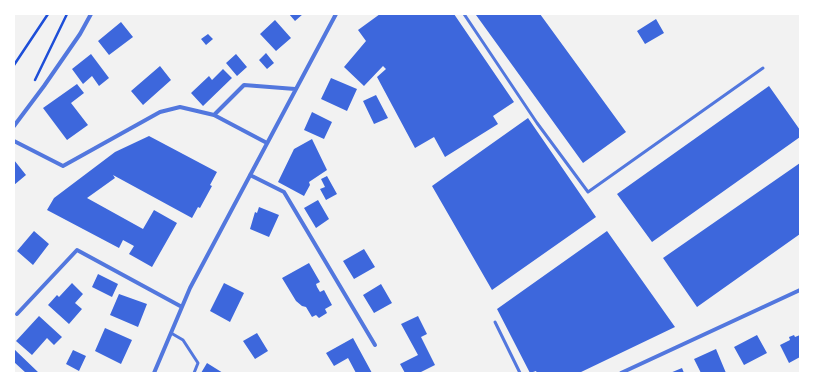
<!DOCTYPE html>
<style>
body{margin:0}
#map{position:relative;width:814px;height:387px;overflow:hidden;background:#f2f2f2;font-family:Ubuntu,sans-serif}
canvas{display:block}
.frame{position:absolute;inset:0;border:15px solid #fff;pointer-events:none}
</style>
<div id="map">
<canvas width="814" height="387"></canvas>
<div class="frame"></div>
</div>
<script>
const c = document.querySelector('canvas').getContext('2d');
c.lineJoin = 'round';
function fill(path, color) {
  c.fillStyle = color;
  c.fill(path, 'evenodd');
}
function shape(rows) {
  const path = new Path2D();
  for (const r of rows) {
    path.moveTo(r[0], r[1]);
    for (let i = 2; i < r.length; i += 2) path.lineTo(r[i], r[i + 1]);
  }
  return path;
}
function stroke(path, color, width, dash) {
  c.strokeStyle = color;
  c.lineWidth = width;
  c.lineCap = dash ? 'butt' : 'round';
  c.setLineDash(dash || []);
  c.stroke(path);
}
fill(shape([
 [289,14,303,14,295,21],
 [380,14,454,14,514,102,493,116,498,124,445,157,434,137,415,148,377,77,386,69,383,66,364,86,344,67,366,41,358,30],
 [477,14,540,14,626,132,583,163,476,15],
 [656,19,664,33,645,44,637,31],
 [275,20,291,38,276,51,260,34],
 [121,22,133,37,109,55,98,41],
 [208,34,213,39,206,45,201,39],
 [266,53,274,63,267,69,259,60],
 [91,54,109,78,99,86,92,76,83,84,72,69],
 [236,54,247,67,237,76,226,63],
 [160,66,171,80,143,105,131,91],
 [223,69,232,78,203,106,191,93,209,76,212,80],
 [331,78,357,89,347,111,321,99],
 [77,84,84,93,71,103,88,125,67,140,43,108],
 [769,86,800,130,800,137,652,242,617,194],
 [376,95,388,118,374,124,363,101],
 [312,112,332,122,324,139,304,130],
 [528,118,596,217,492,290,432,186],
 [149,136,217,172,210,185,212,186,200,208,198,207,192,218,113,175,115,178,87,198,143,229,154,210,177,223,152,267,129,254,134,246,123,240,119,248,47,210,54,198,115,152],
 [312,139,327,170,309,182,310,185,304,196,278,182,294,149],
 [14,160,26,175,14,185],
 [800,163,800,234,697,307,663,258],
 [327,176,337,194,326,200,320,189,325,187,321,179],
 [318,200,329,219,316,228,304,208],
 [259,207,279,215,269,237,250,229,255,212,257,213],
 [34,231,49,244,33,265,17,251],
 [607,231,675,327,579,373,537,373,536,371,530,373,497,309],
 [364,249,375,267,354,279,343,261],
 [309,263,320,282,316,284,317,287,320,292,324,290,332,305,325,309,327,313,319,318,316,315,312,317,306,307,302,306,296,301,282,278],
 [98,274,118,284,112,297,92,287],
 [72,283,83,294,75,303,82,309,69,324,48,305,57,295,59,297],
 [224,283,244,293,230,322,210,311],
 [381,284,392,303,374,313,363,295],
 [119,294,147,304,138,327,110,315],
 [39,316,62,337,54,345,47,338,32,355,16,341],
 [418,316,427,334,421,337,435,365,419,373,405,373,400,364,418,355,401,324],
 [105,328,132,340,121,364,95,351],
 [257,333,268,351,255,359,243,341],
 [757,335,767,353,744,365,734,347],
 [794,335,795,337,800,335,800,357,789,363,780,345,790,340,789,337],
 [353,338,372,373,356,373,348,358,334,366,326,353],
 [14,349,39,373,26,373,14,362],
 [716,349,726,373,701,373,694,359],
 [73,350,86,356,79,371,66,364],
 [207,363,223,373,201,373],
 [682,368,684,373,670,373]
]), '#3d67dc');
stroke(shape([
 [14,65,48,14],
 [35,80,67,14]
]), '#1d4ed8', 2.5);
stroke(shape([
 [464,14,537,123,588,192,763,68],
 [495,322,520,373],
 [171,333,183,340,198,363,194,373]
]), '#5277de', 3);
stroke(shape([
 [214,115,244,85,295,89],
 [14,126,44,86,80,34,91,14],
 [14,141,63,166,160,112,180,107,214,115,267,143],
 [250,175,284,192,375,345],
 [17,314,77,250,182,307],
 [154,373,190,288,336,14],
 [621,373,800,290]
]), '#5277de', 4);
</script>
